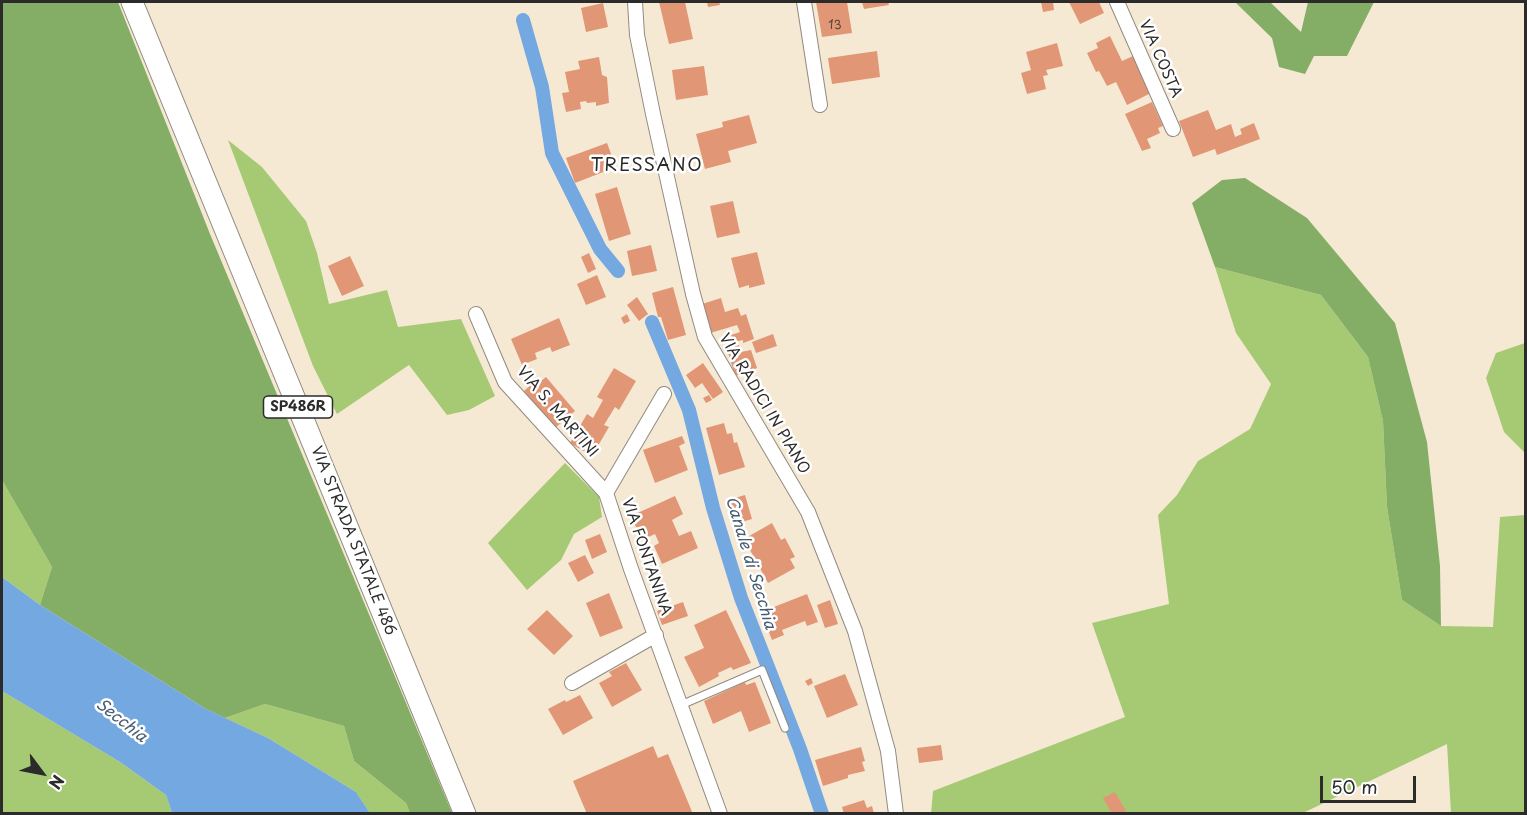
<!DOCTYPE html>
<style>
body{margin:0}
#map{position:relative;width:1527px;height:815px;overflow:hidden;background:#f6e9d4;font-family:"Playpen Sans",sans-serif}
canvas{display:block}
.frame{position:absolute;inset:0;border:3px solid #2b2b2b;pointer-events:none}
.north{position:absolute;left:12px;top:743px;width:60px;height:60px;-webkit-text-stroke:4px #fff;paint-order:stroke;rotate:122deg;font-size:16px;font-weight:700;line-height:24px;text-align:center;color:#2b2b2b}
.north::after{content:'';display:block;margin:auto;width:21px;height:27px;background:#2b2b2b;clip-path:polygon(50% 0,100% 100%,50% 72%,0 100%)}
.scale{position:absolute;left:1320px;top:776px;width:96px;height:27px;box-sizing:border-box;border:3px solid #2b2b2b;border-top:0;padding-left:8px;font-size:18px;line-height:21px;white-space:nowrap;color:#2b2b2b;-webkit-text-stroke:4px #fff;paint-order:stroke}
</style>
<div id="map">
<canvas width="1527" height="815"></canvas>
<div class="frame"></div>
<div class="north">N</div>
<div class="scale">50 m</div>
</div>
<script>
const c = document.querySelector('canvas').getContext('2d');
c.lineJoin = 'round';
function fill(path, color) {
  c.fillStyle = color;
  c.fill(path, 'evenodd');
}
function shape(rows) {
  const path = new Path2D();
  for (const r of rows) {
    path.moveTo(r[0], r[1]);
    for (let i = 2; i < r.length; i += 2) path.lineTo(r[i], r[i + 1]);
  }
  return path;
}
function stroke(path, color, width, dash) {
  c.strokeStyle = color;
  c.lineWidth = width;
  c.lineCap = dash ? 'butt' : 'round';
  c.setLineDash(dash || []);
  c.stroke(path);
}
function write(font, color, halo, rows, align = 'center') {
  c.font = font + ' "Playpen Sans",sans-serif';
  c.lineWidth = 5;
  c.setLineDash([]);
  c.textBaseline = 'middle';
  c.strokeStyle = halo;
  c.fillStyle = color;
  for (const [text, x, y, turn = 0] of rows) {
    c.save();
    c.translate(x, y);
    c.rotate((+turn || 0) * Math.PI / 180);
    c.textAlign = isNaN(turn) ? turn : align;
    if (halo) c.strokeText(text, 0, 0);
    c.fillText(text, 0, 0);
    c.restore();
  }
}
fill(shape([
 [228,140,262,167,306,221,317,253,329,304,387,290,398,327,461,319,495,396,469,410,447,415,409,365,337,414,313,366],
 [1215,267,1321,295,1368,357,1383,421,1387,507,1402,600,1441,626,1493,627,1500,517,1525,515,1525,813,1451,813,1447,744,1303,813,931,814,933,791,1125,717,1092,623,1169,604,1158,515,1177,495,1198,461,1250,429,1271,384,1236,333],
 [1525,343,1526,343,1525,453,1504,432,1486,378,1496,353],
 [565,463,599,497,602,517,574,534,561,560,527,590,488,543],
 [2,480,52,567,40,605,2,577],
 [2,691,120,762,166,795,172,813,2,813],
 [265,704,344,726,354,761,406,803,410,813,370,813,356,792,268,738,225,718]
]), '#a6c973');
fill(shape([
 [2,2,118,2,210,234,452,813,410,813,406,803,354,761,344,726,265,704,225,718,206,709,40,605,52,567,2,480],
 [1235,2,1270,2,1301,32,1308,2,1374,2,1347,56,1314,56,1305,74,1279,67,1272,38],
 [1245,178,1307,218,1395,323,1427,442,1440,566,1441,626,1402,600,1387,507,1383,421,1368,357,1321,295,1215,267,1192,203,1222,180]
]), '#84ad65');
fill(shape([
 [2,577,40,605,206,709,268,738,356,792,370,813,172,813,166,795,120,762,2,691]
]), '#73a8e0');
stroke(shape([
 [523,20,542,87,552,153,600,249,618,271],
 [652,322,689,410,713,508,741,598,800,749,822,814]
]), '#73a8e0', 14);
fill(shape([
 [659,2,685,2,693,39,669,44],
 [707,2,719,2,720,5,708,7],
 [816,2,847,2,852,33,822,37],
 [862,2,888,2,889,5,864,9],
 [1041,2,1053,2,1054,10,1043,12],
 [1069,2,1099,2,1104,13,1080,24],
 [603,3,608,27,586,32,581,8],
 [1110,36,1122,61,1133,56,1151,93,1127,105,1116,82,1107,86,1099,71,1096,72,1087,53,1098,48,1096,43],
 [1057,43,1063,66,1046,70,1048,75,1043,76,1046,89,1027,94,1021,73,1031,70,1026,52],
 [877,51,880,77,832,84,828,58],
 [599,57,602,75,607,77,609,103,596,106,596,102,587,103,586,101,580,102,581,109,566,112,562,93,569,92,565,72,580,69,578,61],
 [704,66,708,95,676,100,672,70],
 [1152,102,1163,126,1158,128,1160,133,1147,139,1151,148,1142,151,1125,114],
 [1208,110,1216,130,1231,124,1235,137,1242,134,1240,129,1254,123,1260,139,1217,155,1215,149,1193,157,1179,121],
 [749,115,757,143,728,151,731,162,705,169,696,134,723,127,722,122],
 [607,143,616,167,575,183,566,158],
 [617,187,631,234,609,241,595,194],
 [733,201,740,233,717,238,710,206],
 [651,245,657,271,632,276,627,251],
 [757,252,765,284,749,288,749,285,739,288,731,258],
 [589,253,596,269,588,273,581,257],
 [350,256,364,286,342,296,328,266],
 [597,275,606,297,586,305,577,284],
 [673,287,686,335,668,340,661,317,658,317,652,293],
 [637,297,648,314,639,321,627,305],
 [721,298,725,312,738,308,741,316,746,314,754,339,743,343,743,340,734,342,731,335,740,332,737,325,707,334,699,305],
 [627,314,630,321,624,324,621,318],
 [559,318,570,345,552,352,550,347,535,353,537,359,522,365,511,339],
 [773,334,777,346,756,353,752,342],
 [739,345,741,352,751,350,757,368,735,376,727,349],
 [703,363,723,392,713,399,702,383,695,388,686,375],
 [614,368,636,381,619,410,615,407,604,425,609,427,592,456,570,443,587,414,593,418,603,400,597,397],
 [546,377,575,411,555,428,532,404,534,403,524,391,534,382,536,385],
 [709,395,712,400,706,403,703,398],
 [724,423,727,434,732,433,734,443,737,442,745,467,719,475,706,428],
 [682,436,685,443,679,446,688,470,655,483,643,450],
 [745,495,752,519,735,524,728,500],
 [675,496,683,514,672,520,679,536,691,531,698,548,662,564,654,546,659,543,655,534,642,540,631,516],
 [772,523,781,540,785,538,795,557,790,559,795,568,768,583,744,539],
 [600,534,607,552,592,559,585,540],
 [585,555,594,573,578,582,568,563],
 [609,593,623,628,600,637,586,603],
 [807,594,818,622,807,626,805,621,782,630,784,635,772,640,761,612],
 [830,600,838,624,825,628,817,605],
 [683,602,688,616,662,625,657,611],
 [547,610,573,636,554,655,527,629],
 [726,610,751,663,733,670,731,667,718,673,719,676,699,687,684,657,704,648,694,625],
 [626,663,642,690,612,707,599,683,612,676,609,672],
 [845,674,858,705,827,718,814,686],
 [811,678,813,683,808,686,805,681],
 [745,682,746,685,755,682,771,723,749,732,741,711,713,724,704,701],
 [580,695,593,718,563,735,548,709,565,700,566,702],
 [941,745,943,760,919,763,917,748],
 [653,746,658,758,668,754,693,814,587,814,573,781],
 [861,747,865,761,862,762,865,771,848,775,848,778,823,786,815,760],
 [1115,792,1126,811,1122,814,1112,814,1103,798],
 [864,800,867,808,872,806,874,814,844,814,842,807]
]), '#e19675');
const service = shape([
 [681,705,762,670,785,728]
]);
const minor = shape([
 [635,2,637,35,653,114,693,294,705,337,808,512,855,631,888,751,896,814],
 [804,2,820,105],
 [1117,2,1173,129],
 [476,314,505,382,606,493,631,569,720,814],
 [606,493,664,394],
 [572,683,656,635]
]);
const primary = shape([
 [132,2,465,814]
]);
stroke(service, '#908a80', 9);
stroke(minor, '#908a80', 16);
stroke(primary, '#908a80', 23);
stroke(service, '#fff', 7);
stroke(minor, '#fff', 14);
stroke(primary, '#fff', 21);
write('12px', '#58463e', null, [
 ["13",835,26]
]);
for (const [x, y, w] of [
 [298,407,69]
]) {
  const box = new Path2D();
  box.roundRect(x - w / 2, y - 11, w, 22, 4.5);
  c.fillStyle = '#fff';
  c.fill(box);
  stroke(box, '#2b2b2b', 1.5);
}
write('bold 14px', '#2b2b2b', null, [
 ["SP486R",298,407]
]);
write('15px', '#2b2b2b', '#fff', [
 ["VIA COSTA",1160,59,66],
 ["VIA RADICI IN PIANO",764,404,59],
 ["VIA S. MARTINI",557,412,49],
 ["VIA STRADA STATALE 486",353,541,68],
 ["VIA FONTANINA",646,557,71]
]);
write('italic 16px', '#485d73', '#fff', [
 ["Canale di Secchia",750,563,73],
 ["Secchia",121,721,38]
]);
c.letterSpacing = '1.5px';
write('18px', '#2b2b2b', '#fff', [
 ["TRESSANO",647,166]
]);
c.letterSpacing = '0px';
</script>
